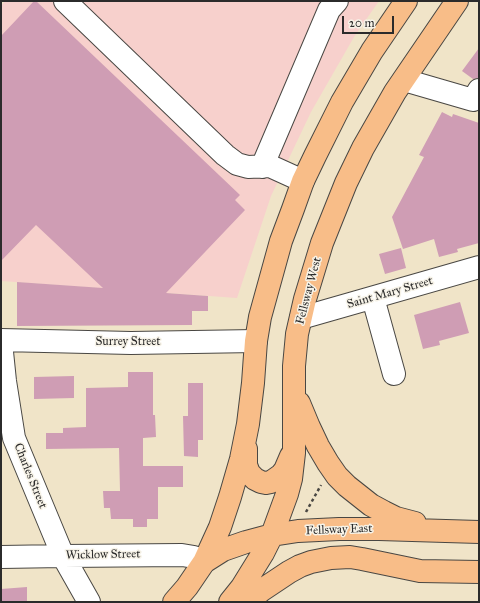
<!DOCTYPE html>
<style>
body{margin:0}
#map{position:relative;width:480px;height:603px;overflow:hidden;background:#f0e4c8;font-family:"IM FELL Great Primer",serif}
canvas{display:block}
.frame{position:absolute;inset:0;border:2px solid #2b2b2b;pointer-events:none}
.scale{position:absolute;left:342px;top:16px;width:52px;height:18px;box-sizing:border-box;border:2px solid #2b2b2b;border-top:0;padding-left:5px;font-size:12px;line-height:14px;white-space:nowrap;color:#2b2b2b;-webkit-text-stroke:3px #f7f3e8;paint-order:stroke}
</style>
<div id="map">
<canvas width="480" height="603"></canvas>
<div class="frame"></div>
<div class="scale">20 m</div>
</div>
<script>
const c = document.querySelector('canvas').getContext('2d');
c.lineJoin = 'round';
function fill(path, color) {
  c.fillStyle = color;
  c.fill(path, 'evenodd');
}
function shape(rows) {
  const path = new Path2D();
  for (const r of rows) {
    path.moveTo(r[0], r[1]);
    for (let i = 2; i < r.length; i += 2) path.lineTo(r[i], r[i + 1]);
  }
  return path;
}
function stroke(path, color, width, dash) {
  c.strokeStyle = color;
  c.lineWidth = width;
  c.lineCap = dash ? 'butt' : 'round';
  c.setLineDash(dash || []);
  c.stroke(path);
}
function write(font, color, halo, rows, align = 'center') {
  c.font = font + ' "IM FELL Great Primer",serif';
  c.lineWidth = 3;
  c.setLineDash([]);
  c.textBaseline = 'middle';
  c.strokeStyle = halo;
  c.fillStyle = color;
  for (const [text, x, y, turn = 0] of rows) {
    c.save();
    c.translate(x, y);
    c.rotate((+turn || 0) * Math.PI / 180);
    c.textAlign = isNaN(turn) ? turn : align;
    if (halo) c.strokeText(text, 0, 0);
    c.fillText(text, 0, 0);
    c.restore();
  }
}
fill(shape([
 [5,1,379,1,354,37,311,112,271,196,237,298,1,281,1,6]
]), '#f7d0cc');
fill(shape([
 [34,1,36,1,240,195,235,200,245,210,166,293,208,296,208,311,192,311,192,325,17,326,17,282,103,288,36,225,1,261,1,36],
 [479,48,479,78,473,79,462,71],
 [442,112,452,117,453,114,479,123,479,243,457,249,458,252,439,257,434,239,403,249,392,217,424,157,419,155],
 [401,248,406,268,385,274,379,254],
 [460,302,469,333,439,341,440,345,423,349,414,315],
 [128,372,153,372,153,415,155,415,156,437,143,438,143,466,183,466,183,487,158,487,158,519,147,519,147,527,133,527,133,519,111,519,110,508,104,508,103,491,120,491,119,448,46,449,46,433,63,433,63,428,86,427,86,388,128,387],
 [74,376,74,398,34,399,34,377],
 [188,383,203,383,203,440,198,440,198,457,184,456,183,416,188,416],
 [27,587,27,602,1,602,1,589]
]), '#cf9db4');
const minor = shape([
 [65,1,225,155,237,164,248,167,270,166,303,181],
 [404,80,473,100,479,90],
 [262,167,329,10,337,1],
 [373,298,394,374],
 [301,318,479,267],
 [1,340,131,343,256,341],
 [1,342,5,381,14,438,63,556,89,602],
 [1,557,63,556,182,555,194,557,204,562]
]);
const major = shape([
 [299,403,309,427,318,446,328,463,337,476,347,486,371,505,384,512,396,518,415,523],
 [246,449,246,465,249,473,255,479,261,482,266,483,271,482,281,475,285,470,291,456],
 [204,562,223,550,246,542,272,535,298,531,339,529,379,529,479,532],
 [174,602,187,587,204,562,220,527,230,497,241,459,248,424,253,383,256,341,260,317,281,241,293,209,303,181,315,156,342,102,372,51,406,1],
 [230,602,242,587,263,553,272,535,287,494,291,479,294,453,294,366,297,334,305,299,322,243,346,183,363,148,395,92,457,1],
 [248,602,262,590,289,572,300,566,311,562,331,558,350,557,362,559,420,571,479,572]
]);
stroke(minor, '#494743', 24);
stroke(major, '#494743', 24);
stroke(shape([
 [306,512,321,485]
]), '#494743', 2.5, [3, 3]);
stroke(minor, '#fff', 22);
stroke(major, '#f8bd88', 22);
write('12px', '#2b2b2b', '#f7f3e8', [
 ["Fellsway West",309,291,-75],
 ["Saint Mary Street",390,293,-16],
 ["Surrey Street",128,342],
 ["Charles Street",30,476,68],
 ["Fellsway East",339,530,-2],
 ["Wicklow Street",103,555,-1]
]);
</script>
